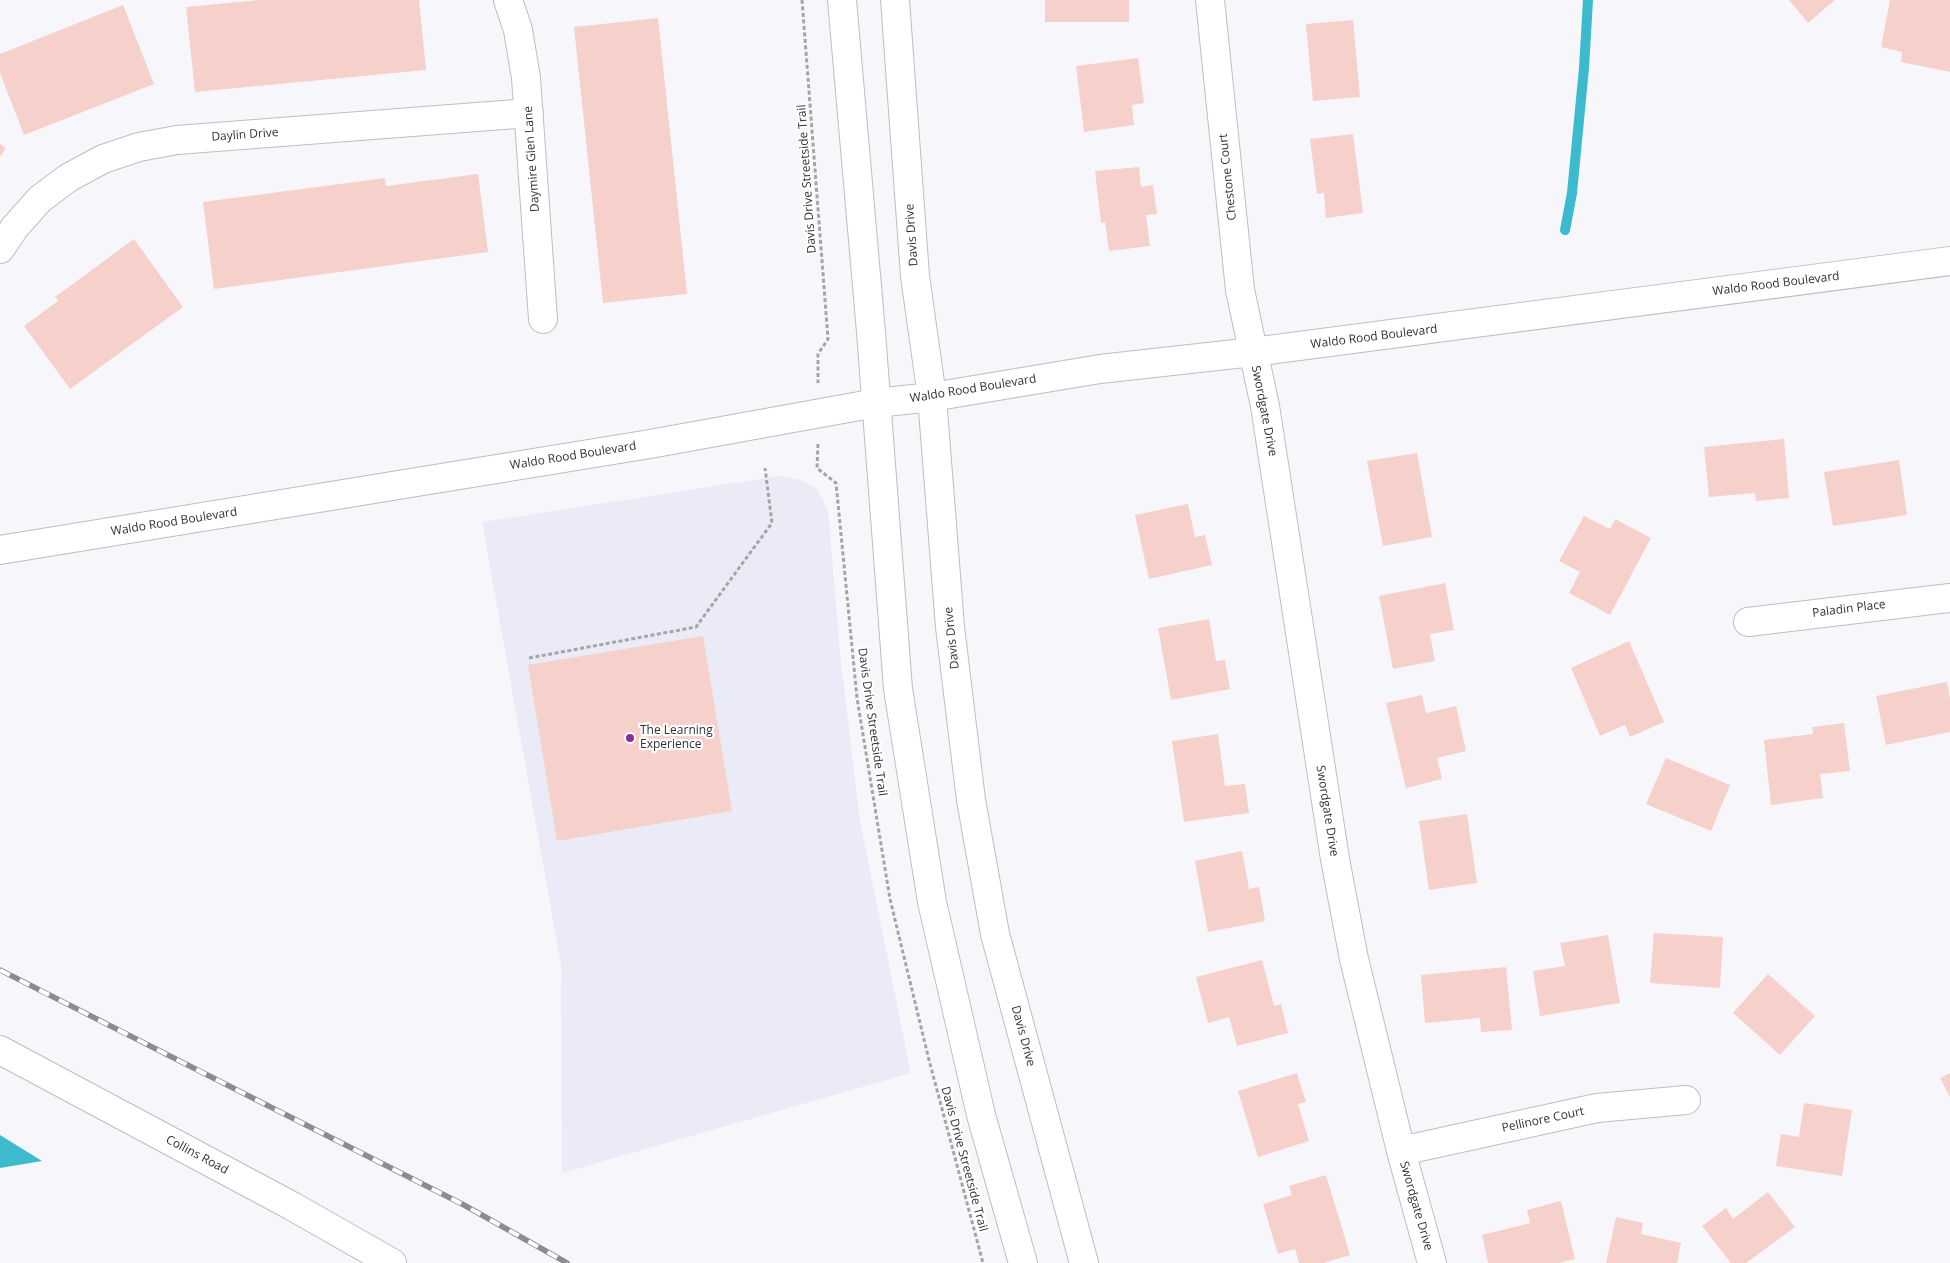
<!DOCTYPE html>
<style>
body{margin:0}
canvas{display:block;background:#f7f7fb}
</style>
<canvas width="1950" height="1263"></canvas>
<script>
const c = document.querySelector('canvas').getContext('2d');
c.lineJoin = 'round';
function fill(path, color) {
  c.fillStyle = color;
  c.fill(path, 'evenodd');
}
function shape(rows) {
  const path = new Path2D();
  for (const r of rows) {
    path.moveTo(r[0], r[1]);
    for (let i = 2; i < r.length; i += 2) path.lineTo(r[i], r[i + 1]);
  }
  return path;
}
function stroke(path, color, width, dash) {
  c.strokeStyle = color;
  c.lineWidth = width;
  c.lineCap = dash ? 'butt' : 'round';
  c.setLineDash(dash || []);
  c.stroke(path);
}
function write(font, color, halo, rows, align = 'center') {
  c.font = font + ' "Open Sans",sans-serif';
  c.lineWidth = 4.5;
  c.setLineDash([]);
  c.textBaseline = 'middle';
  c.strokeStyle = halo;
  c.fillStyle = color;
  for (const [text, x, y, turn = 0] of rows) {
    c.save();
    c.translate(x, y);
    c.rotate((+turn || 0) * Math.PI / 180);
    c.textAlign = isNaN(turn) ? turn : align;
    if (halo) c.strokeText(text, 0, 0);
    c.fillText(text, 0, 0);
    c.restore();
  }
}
fill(shape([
 [779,476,798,479,817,489,828,510,840,653,860,821,911,1073,562,1173,561,965,482,522]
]), '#ebebf7');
fill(shape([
 [0,1135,42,1161,0,1168]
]), '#3dbbce');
stroke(shape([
 [1565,230,1572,193,1584,68,1588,0]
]), '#3dbbce', 10);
fill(shape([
 [259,0,419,0,426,70,195,92,186,7],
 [1045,0,1129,0,1129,22,1045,22],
 [1789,0,1835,0,1808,23],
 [1890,0,1950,0,1950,72,1901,62,1902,52,1881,47],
 [123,5,154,84,24,135,0,73,0,54],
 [658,18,687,294,603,303,574,27],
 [1353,20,1360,97,1313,101,1306,24],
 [1138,58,1144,103,1132,105,1134,125,1084,132,1076,66],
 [1353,134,1363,213,1326,218,1324,193,1317,194,1310,139],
 [0,144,6,148,0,157],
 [1139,167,1141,187,1153,185,1157,214,1146,215,1150,246,1109,251,1105,222,1101,223,1095,171],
 [478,174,488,252,214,289,203,202,385,178,386,186],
 [134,239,183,307,70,389,24,326,58,301,55,297],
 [1784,439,1789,498,1756,501,1755,493,1709,497,1704,447],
 [1417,453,1432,537,1383,546,1367,461],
 [1899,460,1907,515,1833,526,1824,472],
 [1188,504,1195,537,1205,535,1212,565,1149,579,1135,515],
 [1584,516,1610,529,1615,519,1651,538,1610,615,1569,593,1580,572,1559,561],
 [1445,583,1454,630,1430,634,1435,661,1393,669,1379,596],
 [1209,619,1216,661,1225,660,1230,689,1171,700,1158,628],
 [703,636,732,811,557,841,528,665],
 [1629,641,1664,722,1630,737,1625,725,1600,736,1571,668],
 [1947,682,1950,699,1950,732,1886,745,1876,696],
 [1422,695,1426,713,1456,706,1466,751,1437,758,1442,779,1406,788,1386,703],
 [1844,723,1850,771,1820,774,1823,798,1771,805,1764,740,1813,734,1812,727],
 [1218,734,1225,786,1245,784,1249,813,1184,822,1172,741],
 [1666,758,1730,785,1711,831,1646,804],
 [1467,814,1477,883,1429,890,1419,821],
 [1242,851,1249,889,1259,887,1265,921,1208,932,1195,861],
 [1654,933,1723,937,1720,988,1650,983],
 [1608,935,1620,1003,1540,1016,1533,971,1565,966,1560,943],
 [1262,960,1274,1006,1281,1004,1288,1033,1237,1046,1229,1017,1208,1023,1196,977],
 [1506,967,1512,1030,1481,1032,1480,1018,1425,1023,1421,975],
 [1768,974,1815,1016,1780,1055,1733,1013],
 [1297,1073,1306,1102,1298,1104,1309,1141,1258,1157,1238,1091],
 [1950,1073,1950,1097,1940,1078],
 [1804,1103,1852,1110,1842,1176,1776,1166,1781,1134,1799,1137],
 [1326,1175,1350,1255,1324,1263,1299,1263,1295,1249,1278,1254,1263,1204,1292,1195,1289,1186],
 [1768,1192,1795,1227,1746,1263,1731,1263,1702,1226,1726,1208,1733,1219],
 [1561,1201,1575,1259,1559,1263,1488,1263,1482,1235,1530,1223,1527,1210],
 [1616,1217,1643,1223,1641,1234,1681,1243,1677,1263,1606,1263]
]), '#f6d0ca');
const minor = shape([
 [508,0,518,30,526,78,543,319],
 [1210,0,1240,290,1265,406,1335,859,1354,959,1401,1151,1432,1263],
 [0,249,15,227,40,199,68,178,103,159,139,147,177,140,529,113],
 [1748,622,1950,598],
 [1401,1151,1597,1108,1686,1100]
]);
const tertiary = shape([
 [0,550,650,444,876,403,932,397,1100,369,1253,352,1950,261],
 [0,1050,292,1206,392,1263]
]);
const primary = shape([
 [842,0,871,332,898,689,932,902,981,1115,1023,1263],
 [895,0,915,276,932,397,950,627,971,800,995,934,1084,1263]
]);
stroke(minor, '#bebec1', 30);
stroke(tertiary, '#bebec1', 30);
stroke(primary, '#bebec1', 30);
stroke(shape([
 [802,0,828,339,818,354,818,383],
 [818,444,817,468,836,483,857,698,890,899,929,1060,983,1263],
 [529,658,696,627,772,523,765,468]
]), '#a5a5a9', 3, [4, 2.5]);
stroke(minor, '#fff', 28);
stroke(tertiary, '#fff', 28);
stroke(primary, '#fff', 28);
const rail = shape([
 [0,970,464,1205,567,1263]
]);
stroke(rail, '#8c8c8f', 5.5);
stroke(rail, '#fff', 4, [11]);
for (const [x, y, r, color] of [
 [630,738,5,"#882f9c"]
]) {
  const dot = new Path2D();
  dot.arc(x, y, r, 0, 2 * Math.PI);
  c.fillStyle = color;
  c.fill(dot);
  stroke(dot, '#fff', 2);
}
write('12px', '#323234', '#fff', [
 ["Daylin Drive",245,135,-4],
 ["Daymire Glen Lane",532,159,-94],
 ["Chestone Court",1228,177,-96],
 ["Davis Drive Streetside Trail",807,179,-94],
 ["Davis Drive",912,235,-94],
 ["Waldo Rood Boulevard",1776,284,-7],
 ["Waldo Rood Boulevard",1374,337,-7],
 ["Waldo Rood Boulevard",973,389,-9],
 ["Swordgate Drive",1264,411,79],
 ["Waldo Rood Boulevard",573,456,-9],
 ["Waldo Rood Boulevard",174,522,-9],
 ["Paladin Place",1849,609,-7],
 ["Davis Drive",952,638,-96],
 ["Davis Drive Streetside Trail",872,722,82],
 ["Swordgate Drive",1327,811,81],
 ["Davis Drive",1023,1036,75],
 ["Pellinore Court",1543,1120,-12],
 ["Collins Road",197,1155,28],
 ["Davis Drive Streetside Trail",964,1159,75],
 ["Swordgate Drive",1416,1206,74]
]);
write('12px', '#323234', '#fff', [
 ["The Learning",640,731],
 ["Experience",640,745]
], 'left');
</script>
